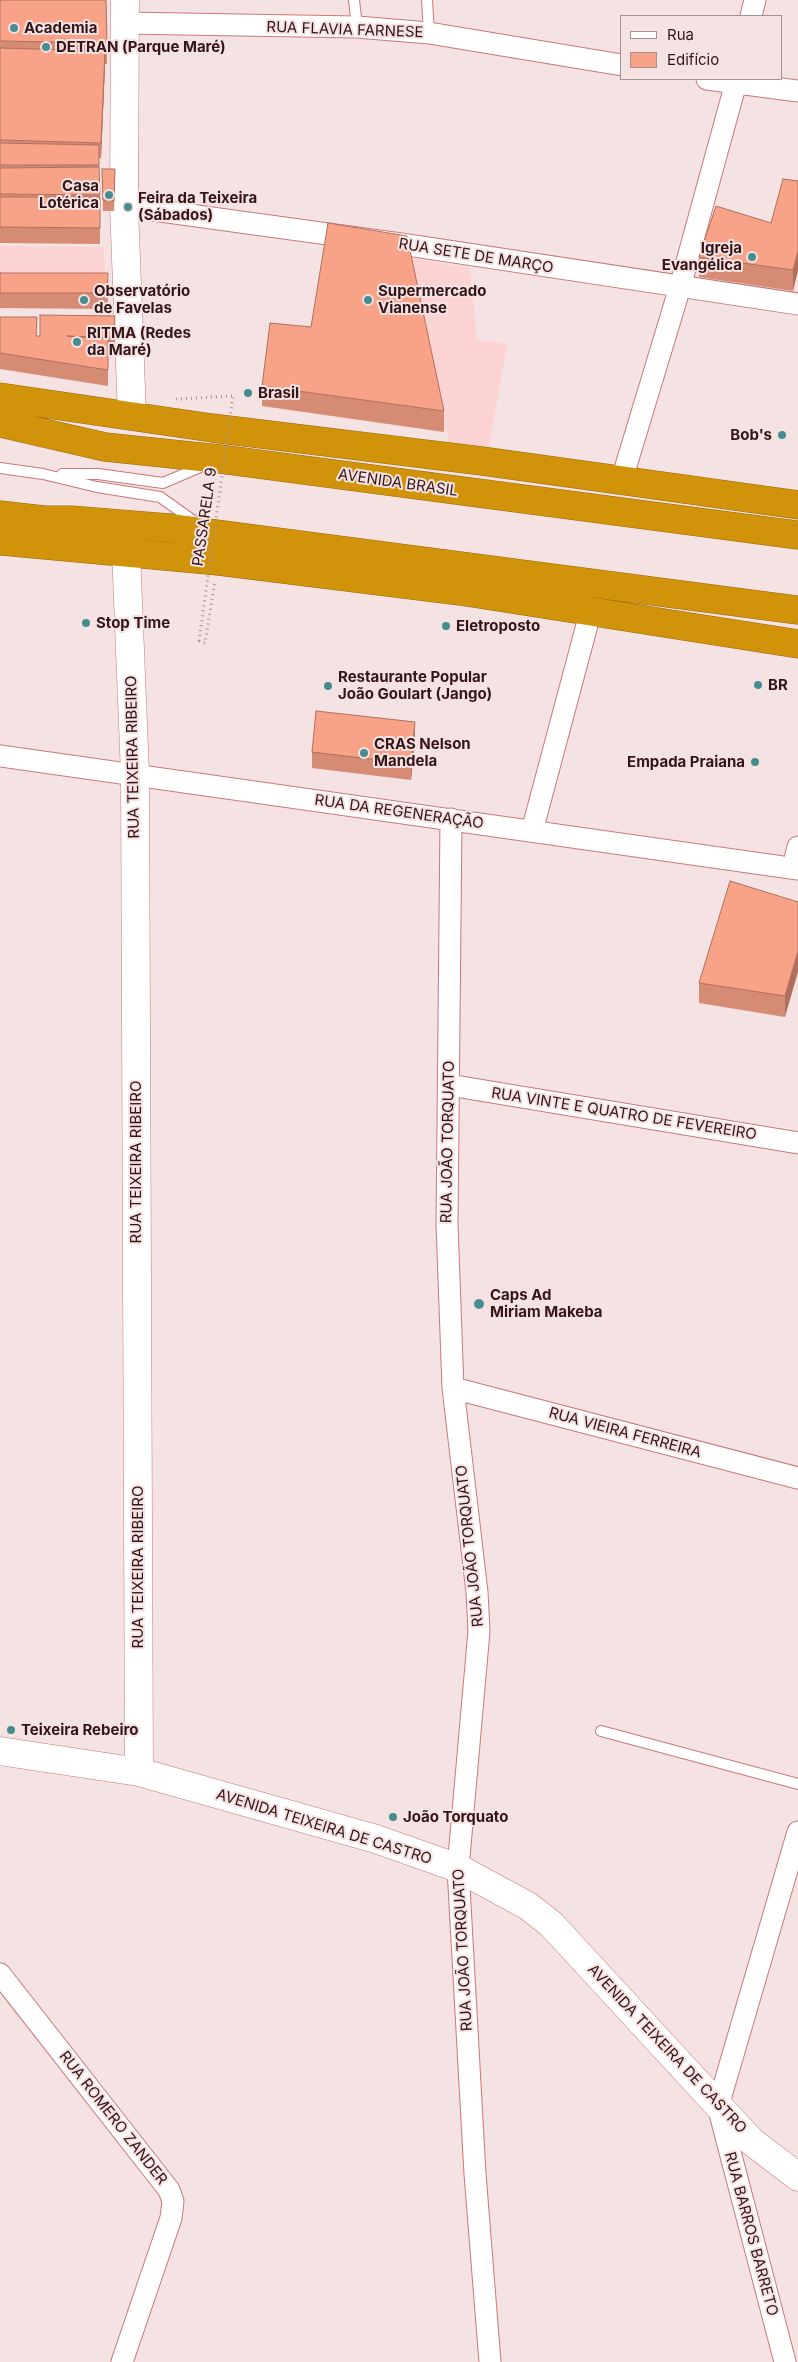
<!DOCTYPE html>
<meta charset="utf-8">
<style>
body{margin:0}
#map{position:relative;width:798px;height:2362px;overflow:hidden;background:#f5e2e2;font-family:Inter,sans-serif}
canvas{display:block}
.legend{position:absolute;left:620px;top:15px;width:162px;height:65px;box-sizing:border-box;background:#f5e2e2;border:1px solid #a89091;margin:0;padding:6px 9px;list-style:none;font-size:15px;color:#351517}
.legend li{display:flex;align-items:center;gap:10px;height:25px}
.legend b{width:25px;border:1px solid #a89091}
</style>
<div id="map">
<canvas width="798" height="2362"></canvas>
<ul class="legend">
<li><b style="height:6px;background:#fff"></b>Rua</li>
<li><b style="height:14px;background:#f8a287"></b>Edifício</li>
</ul>
</div>
<script>
const c = document.querySelector('canvas').getContext('2d');
c.lineJoin = 'round';
function fill(path, color) {
  c.fillStyle = color;
  c.fill(path, 'evenodd');
}
function shape(rows) {
  const path = new Path2D();
  for (const r of rows) {
    path.moveTo(r[0], r[1]);
    for (let i = 2; i < r.length; i += 2) path.lineTo(r[i], r[i + 1]);
  }
  return path;
}
function stroke(path, color, width, dash) {
  c.strokeStyle = color;
  c.lineWidth = width;
  c.lineCap = dash ? 'butt' : 'round';
  c.setLineDash(dash || []);
  c.stroke(path);
}
function write(font, color, halo, rows, align = 'center') {
  c.font = font + ' Inter,sans-serif';
  c.lineWidth = 4;
  c.setLineDash([]);
  c.textBaseline = 'middle';
  c.strokeStyle = halo;
  c.fillStyle = color;
  for (const [text, x, y, turn = 0] of rows) {
    c.save();
    c.translate(x, y);
    c.rotate((+turn || 0) * Math.PI / 180);
    c.textAlign = isNaN(turn) ? turn : align;
    if (halo) c.strokeText(text, 0, 0);
    c.fillText(text, 0, 0);
    c.restore();
  }
}
fill(shape([
 [0,246,104,247,105,286,0,285],
 [411,258,470,268,477,340,507,344,489,447,449,443]
]), '#fbd3d3');
const lane = shape([
 [354,0,357,27],
 [427,0,429,33],
 [0,468,43,474,97,487,160,497,198,524],
 [62,474,98,474,163,483,205,465],
 [601,1731,798,1784]
]);
const street = shape([
 [751,16,755,0],
 [125,23,357,27,429,33,622,65],
 [707,79,798,91],
 [124,206,408,245,798,304],
 [622,479,680,287,737,79],
 [0,756,798,869],
 [451,819,447,1224,453,1388,477,1592,479,1631,458,1868,475,2174,490,2362],
 [532,831,591,610],
 [793,868,798,847],
 [449,1085,798,1143],
 [453,1388,798,1478],
 [0,1974,169,2190,173,2201,171,2218,122,2362],
 [785,2362,718,2106,798,1832]
]);
const secondary = shape([
 [125,0,124,206,132,415],
 [126,551,135,774,139,1772],
 [0,1751,139,1772,376,1839,458,1868,528,1906,551,1924,751,2141,798,2177]
]);
const highway = shape([
 [0,397,212,428,482,461,798,505],
 [0,423,105,447,220,459,798,535],
 [0,515,44,520,71,520,170,528,798,610],
 [0,541,218,561,460,591,798,644]
]);
stroke(lane, '#ca787a', 12);
stroke(street, '#ca787a', 23);
stroke(secondary, '#ca787a', 29);
stroke(highway, '#9a670e', 29);
stroke(shape([
 [176,399,233,396],
 [199,641,205,643,215,581]
]), '#aa9293', 3, [1, 4]);
stroke(lane, '#fff', 10);
stroke(street, '#fff', 21);
stroke(secondary, '#fff', 28);
stroke(highway, '#d19309', 28);
stroke(shape([
 [199,641,233,396]
]), '#aa9293', 3, [1, 4]);
fill(shape([
 [0,0,106,0,107,64,105,64,101,158,99,158,99,172,100,197,100,244,0,243],
 [102,169,115,169,114,211,103,211],
 [798,181,793,291,699,277,699,257,771,223],
 [0,273,108,289,107,309,0,308],
 [0,317,37,336,115,332,114,353,108,353,108,386,0,369],
 [262,386,444,411,444,432,262,406],
 [415,737,411,780,312,768,312,752],
 [798,902,785,1017,699,1003,699,983]
]), '#d58b74');
fill(shape([
 [105,51,105,67,101,158,101,143],
 [798,251,798,271,793,291,793,270],
 [108,273,108,289,107,309,107,293],
 [115,316,115,332,114,353,114,338],
 [415,722,415,737,411,780,411,764],
 [798,951,798,972,785,1017,785,996]
]), '#ae715e');
const building = shape([
 [0,0,106,0,107,43,0,41,0,0],
 [0,48,105,51,101,143,0,140,0,48],
 [0,143,99,145,99,165,0,165,0,143],
 [99,167,100,195,0,194,0,168,99,167],
 [102,169,115,169,114,201,103,200,102,169],
 [783,179,798,181,798,251,793,270,699,257,716,206,771,223,783,179],
 [0,197,100,197,100,228,0,227,0,197],
 [328,223,407,236,444,411,262,386,270,323,311,327,328,223],
 [0,273,108,273,107,293,0,293,0,273],
 [40,315,115,316,114,338,67,336,108,339,108,370,0,353,0,317,37,317,36,336,40,336,40,315],
 [316,711,415,722,411,764,312,752,316,711],
 [730,881,798,902,798,951,785,996,699,983,730,881]
]);
fill(building, '#f8a287');
stroke(building, '#ae715e', 1);
for (const [x, y, r, color] of [
 [14,28,5,"#468d90"],
 [46,47,5,"#468d90"],
 [109,195,5,"#468d90"],
 [128,207,5,"#468d90"],
 [752,257,5,"#468d90"],
 [84,300,5,"#468d90"],
 [368,300,5,"#468d90"],
 [77,342,5,"#468d90"],
 [248,393,5,"#468d90"],
 [782,435,5,"#468d90"],
 [86,623,5,"#468d90"],
 [446,626,5,"#468d90"],
 [758,685,5,"#468d90"],
 [328,686,5,"#468d90"],
 [364,753,5,"#468d90"],
 [755,762,5,"#468d90"],
 [479,1304,6,"#468d90"],
 [11,1730,5,"#468d90"],
 [393,1817,5,"#468d90"]
]) {
  const dot = new Path2D();
  dot.arc(x, y, r, 0, 2 * Math.PI);
  c.fillStyle = color;
  c.fill(dot);
  stroke(dot, '#f5e2e2', 2);
}
write('bold 15px', '#351517', '#f5e2e2', [
 ["Academia",24,28],
 ["DETRAN (Parque Maré)",56,47],
 ["Casa",99,186,"right"],
 ["Lotérica",99,203,"right"],
 ["Feira da Teixeira",138,198],
 ["(Sábados)",138,215],
 ["Igreja",742,248,"right"],
 ["Evangélica",742,265,"right"],
 ["Observatório",94,291],
 ["de Favelas",94,308],
 ["Supermercado",378,291],
 ["Vianense",378,308],
 ["RITMA (Redes",87,333],
 ["da Maré)",87,350],
 ["Brasil",258,393],
 ["Bob's",772,435,"right"],
 ["Stop Time",96,623],
 ["Eletroposto",456,626],
 ["Restaurante Popular",338,677],
 ["João Goulart (Jango)",338,694],
 ["BR",768,685],
 ["CRAS Nelson",374,744],
 ["Mandela",374,761],
 ["Empada Praiana",745,762,"right"],
 ["Caps Ad",490,1295],
 ["Miriam Makeba",490,1312],
 ["Teixeira Rebeiro",21,1730],
 ["João Torquato",403,1817]
], 'left');
write('15px', '#351517', '#f5e2e2', [
 ["RUA FLAVIA FARNESE",345,30,2],
 ["RUA SETE DE MARÇO",476,256,9],
 ["AVENIDA BRASIL",398,483,8],
 ["PASSARELA 9",205,517,-82],
 ["RUA TEIXEIRA RIBEIRO",133,757,-91],
 ["RUA DA REGENERAÇÃO",399,812,8],
 ["RUA VINTE E QUATRO DE FEVEREIRO",624,1114,9],
 ["RUA JOÃO TORQUATO",448,1142,-89],
 ["RUA TEIXEIRA RIBEIRO",136,1162,-90],
 ["RUA VIEIRA FERREIRA",625,1433,15],
 ["RUA JOÃO TORQUATO",470,1546,-96],
 ["RUA TEIXEIRA RIBEIRO",138,1567,-90],
 ["AVENIDA TEIXEIRA DE CASTRO",324,1827,17],
 ["RUA JOÃO TORQUATO",463,1950,-93],
 ["AVENIDA TEIXEIRA DE CASTRO",667,2049,47],
 ["RUA ROMERO ZANDER",113,2118,52],
 ["RUA BARROS BARRETO",751,2234,75]
]);
</script>
